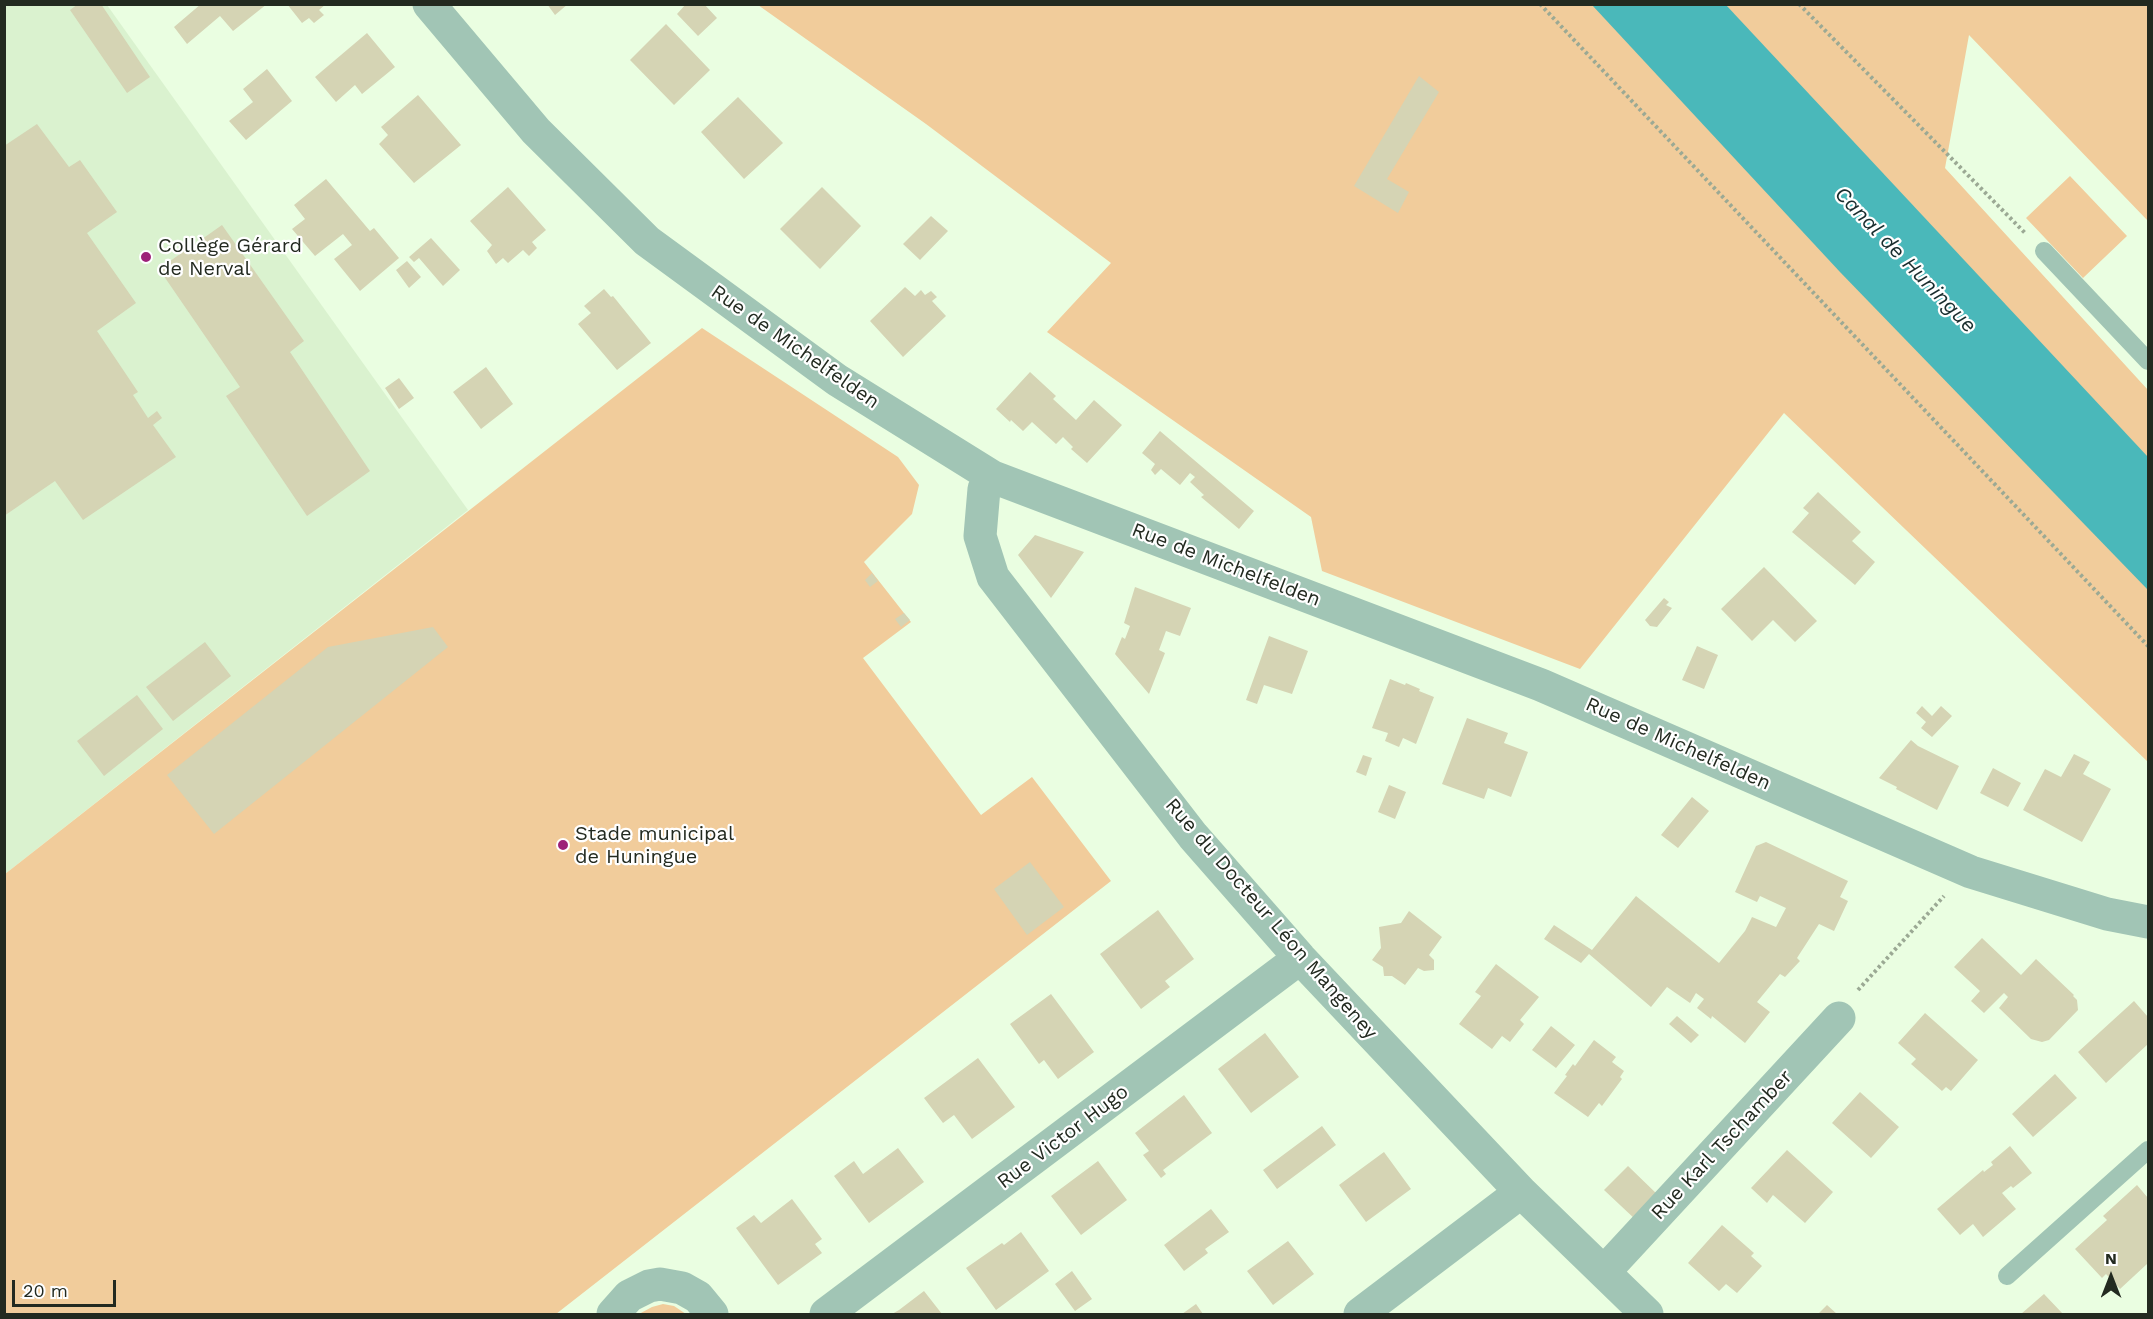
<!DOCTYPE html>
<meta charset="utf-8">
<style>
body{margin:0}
#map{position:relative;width:2153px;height:1319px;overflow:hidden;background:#eafee1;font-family:"Work Sans",sans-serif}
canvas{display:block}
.frame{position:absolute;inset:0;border:6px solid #232a20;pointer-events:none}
.north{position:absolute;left:2081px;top:1247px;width:60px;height:60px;-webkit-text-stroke:4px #fff;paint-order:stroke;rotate:0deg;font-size:16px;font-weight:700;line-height:24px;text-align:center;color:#232a20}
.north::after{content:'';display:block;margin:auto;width:21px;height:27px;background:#232a20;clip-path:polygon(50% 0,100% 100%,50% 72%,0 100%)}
.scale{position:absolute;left:12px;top:1280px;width:104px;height:27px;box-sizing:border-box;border:3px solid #232a20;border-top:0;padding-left:8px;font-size:18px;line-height:21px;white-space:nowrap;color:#232a20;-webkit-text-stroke:4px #fff;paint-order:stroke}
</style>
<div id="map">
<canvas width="2153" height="1319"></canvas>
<div class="frame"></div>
<div class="north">N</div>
<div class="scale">20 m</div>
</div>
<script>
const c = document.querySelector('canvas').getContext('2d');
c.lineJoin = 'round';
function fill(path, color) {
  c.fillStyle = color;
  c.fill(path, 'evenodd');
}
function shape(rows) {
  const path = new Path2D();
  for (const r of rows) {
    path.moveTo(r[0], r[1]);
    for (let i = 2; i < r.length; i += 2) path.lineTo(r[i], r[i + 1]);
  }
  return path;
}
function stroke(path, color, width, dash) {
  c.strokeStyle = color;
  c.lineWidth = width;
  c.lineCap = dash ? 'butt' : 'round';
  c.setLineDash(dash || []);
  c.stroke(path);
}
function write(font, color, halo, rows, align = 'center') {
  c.font = font + ' "Work Sans",sans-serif';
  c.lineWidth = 4.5;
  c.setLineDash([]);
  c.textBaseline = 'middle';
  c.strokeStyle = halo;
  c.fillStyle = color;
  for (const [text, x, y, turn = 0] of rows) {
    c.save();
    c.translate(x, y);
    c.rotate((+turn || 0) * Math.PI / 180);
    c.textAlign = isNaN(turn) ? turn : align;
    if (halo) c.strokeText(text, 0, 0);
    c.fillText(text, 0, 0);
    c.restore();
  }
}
fill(shape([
 [5,5,107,5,468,510,5,874]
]), '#daf2cf');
fill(shape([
 [758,5,2148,5,2148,221,1969,35,1945,168,2148,390,2148,762,1784,413,1580,669,1322,571,1311,517,1047,332,1111,263,926,124],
 [2070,176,2127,236,2083,278,2026,218],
 [702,328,898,457,919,485,912,514,864,562,911,622,863,658,981,815,1032,777,1111,881,556,1314,5,1314,5,874],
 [663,1304,674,1306,686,1314,639,1314,652,1307]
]), '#f1cc9b');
fill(shape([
 [1592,5,1726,5,2148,457,2148,590,1840,272]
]), '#4ab8ba');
fill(shape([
 [78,4,101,4,150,77,127,93,70,10],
 [201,4,267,4,233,31,220,16,187,44,174,27],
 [287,4,326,4,319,10,324,15,314,23,309,18,302,23],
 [547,4,568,4,555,15],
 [686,4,704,4,717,18,698,36,677,14],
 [666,24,710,70,674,105,630,60],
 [367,33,395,67,362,94,355,85,336,102,315,77],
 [267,69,292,101,246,140,229,121,253,102,243,89],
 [1419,76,1439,92,1387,179,1409,192,1398,213,1354,186],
 [418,95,461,145,414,183,379,144,388,135,381,127],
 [738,97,783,143,744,179,701,132],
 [37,124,69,167,80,160,117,212,87,233,136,303,97,331,138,392,133,395,148,418,157,411,162,418,153,425,176,457,83,520,55,481,4,516,4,146],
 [326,179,370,231,374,228,399,258,360,291,334,259,352,245,343,234,315,256,292,229,305,219,294,205],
 [508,187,546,230,532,242,537,248,529,256,523,250,508,263,503,258,496,264,487,251,492,245,470,221],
 [822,187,861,226,820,269,780,229],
 [931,216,948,231,920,260,903,244],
 [222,225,304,341,290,352,370,471,307,516,226,396,240,387,159,269,180,254,177,249,184,245,188,249],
 [431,238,460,270,443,286,419,258,414,262,409,257],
 [407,261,421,277,409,288,396,270],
 [905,287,915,296,921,290,925,295,931,291,937,297,932,301,946,316,903,357,870,321],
 [604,289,611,297,613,296,651,343,617,370,578,324,591,313,584,306],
 [486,367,513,404,481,429,453,392],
 [1030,372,1056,396,1053,399,1076,420,1094,400,1122,425,1087,463,1071,449,1073,447,1063,437,1056,444,1032,422,1023,431,1011,420,1010,422,996,409],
 [399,378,414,398,399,409,385,388],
 [1160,431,1254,511,1239,529,1201,497,1204,495,1190,482,1195,477,1190,473,1180,485,1161,469,1155,475,1151,470,1155,464,1142,453],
 [1818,492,1861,532,1852,541,1875,562,1855,585,1792,532,1809,513,1803,508],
 [1035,535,1084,552,1051,598,1018,555],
 [1764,567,1817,621,1795,642,1773,620,1752,641,1721,609],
 [872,573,878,581,870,587,865,580],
 [1135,587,1191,608,1180,636,1166,631,1159,650,1165,653,1149,694,1115,654,1122,637,1125,639,1130,626,1124,623],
 [1664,598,1669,602,1666,605,1672,608,1657,627,1650,626,1645,620],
 [904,613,910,620,901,627,895,619],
 [433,627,448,647,214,834,167,775,328,647],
 [1269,636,1308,651,1292,694,1264,685,1257,704,1246,700],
 [205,642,231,676,173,721,146,687],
 [1697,646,1718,655,1704,689,1682,680],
 [1390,679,1405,685,1406,683,1420,689,1419,691,1434,697,1416,744,1403,738,1399,747,1385,741,1388,733,1372,728],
 [137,695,163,729,104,776,77,741],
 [1922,706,1932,716,1941,706,1952,716,1932,737,1921,728,1926,722,1916,713],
 [1467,718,1508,733,1504,743,1528,752,1511,797,1488,788,1484,799,1442,784],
 [1911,740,1918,746,1959,766,1937,810,1896,789,1897,787,1879,778],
 [2074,754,2090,762,2083,774,2111,789,2082,842,2023,810,2045,769,2061,777],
 [1363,755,1372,758,1366,776,1356,772],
 [1993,768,2021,783,2008,807,1980,793],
 [1389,785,1406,792,1395,819,1378,812],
 [1692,797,1709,811,1678,848,1661,835],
 [1766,842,1848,881,1840,897,1848,901,1834,931,1819,924,1797,958,1800,961,1785,977,1780,974,1757,1002,1770,1012,1745,1043,1712,1016,1711,1019,1697,1008,1704,999,1696,993,1690,1003,1667,987,1651,1007,1589,954,1581,963,1544,939,1554,925,1592,950,1636,896,1719,963,1745,931,1752,917,1776,927,1786,908,1760,896,1757,902,1735,892,1756,846],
 [1030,862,1064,907,1027,935,994,889],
 [1158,910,1194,959,1165,981,1170,987,1141,1009,1100,954],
 [1409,911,1442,937,1429,955,1434,960,1434,970,1424,971,1418,968,1405,985,1392,976,1384,976,1383,967,1372,960,1381,948,1379,927,1401,923],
 [1982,938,2021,975,2036,959,2074,995,2073,996,2077,1000,2078,1010,2049,1040,2042,1042,2031,1039,1999,1008,2008,997,2004,993,1984,1013,1971,1001,1980,991,1954,967],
 [1496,964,1539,997,1520,1020,1524,1024,1510,1042,1502,1036,1492,1049,1459,1024,1481,996,1475,992],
 [1051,994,1094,1052,1058,1079,1044,1060,1039,1064,1010,1024],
 [2134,1001,2148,1017,2148,1044,2106,1083,2078,1052],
 [1925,1013,1978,1060,1951,1091,1946,1087,1942,1091,1911,1064,1916,1059,1898,1043],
 [1677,1016,1699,1035,1691,1043,1669,1024],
 [1551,1026,1575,1045,1556,1068,1532,1050],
 [1265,1033,1299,1077,1251,1113,1218,1069],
 [1594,1040,1616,1057,1612,1062,1624,1071,1620,1077,1622,1079,1602,1106,1599,1103,1588,1117,1554,1093,1567,1076,1565,1075,1573,1064,1575,1066],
 [978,1058,1015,1107,972,1139,954,1115,943,1123,924,1098],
 [2055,1074,2077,1098,2033,1137,2012,1114],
 [1860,1092,1899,1127,1871,1158,1832,1123],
 [1184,1095,1212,1133,1163,1170,1166,1174,1161,1178,1143,1155,1149,1151,1135,1133],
 [1322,1126,1336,1145,1277,1189,1263,1170],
 [2010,1146,2032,1173,2013,1188,2011,1186,2002,1193,2016,1209,1983,1237,1973,1224,1960,1235,1937,1209,1983,1170,1984,1172,1993,1165,1991,1162],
 [898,1148,924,1182,869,1223,834,1176,854,1161,863,1174],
 [1787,1150,1833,1192,1805,1223,1773,1195,1767,1203,1751,1188],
 [1384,1152,1411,1189,1366,1222,1339,1185],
 [1098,1161,1127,1200,1081,1235,1051,1196],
 [1628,1166,1659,1196,1636,1220,1604,1190],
 [2137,1185,2148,1198,2148,1265,2147,1264,2120,1289,2106,1274,2102,1278,2075,1249,2107,1220,2103,1216],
 [792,1199,822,1239,815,1244,822,1253,778,1285,736,1228,754,1215,761,1223],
 [1211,1209,1229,1232,1205,1249,1208,1253,1184,1271,1164,1245],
 [1722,1225,1754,1253,1751,1256,1762,1266,1737,1293,1726,1284,1719,1291,1688,1263],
 [1021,1232,1049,1271,996,1310,966,1268,1002,1243,1004,1245],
 [1288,1241,1314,1274,1273,1305,1247,1271],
 [1072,1271,1092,1299,1075,1311,1055,1284],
 [924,1291,942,1314,892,1314,899,1310],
 [2044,1294,2063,1314,2021,1314],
 [1196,1304,1203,1314,1182,1314],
 [1827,1305,1837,1314,1818,1314]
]), '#d5d4b4');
stroke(shape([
 [1540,4,2148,646],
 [1799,4,2026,234],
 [1858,990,1944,896]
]), '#9ba994', 4, [3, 3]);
stroke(shape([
 [2044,251,2148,361],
 [2007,1276,2148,1150]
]), '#a1c5b5', 18);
stroke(shape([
 [429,4,536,131,647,241,837,380,993,477,1541,685,1971,872,2107,914,2148,922],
 [993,477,984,489,980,536,993,577,1193,836,1300,958,1521,1192,1647,1314],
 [1604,1272,1839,1018],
 [613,1314,629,1296,649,1286,660,1284,682,1288,698,1297,712,1314],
 [826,1314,1300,958],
 [1360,1314,1521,1192]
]), '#a1c5b5', 33);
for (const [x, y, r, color] of [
 [146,257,6,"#9d2178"],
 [563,845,6,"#9d2178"]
]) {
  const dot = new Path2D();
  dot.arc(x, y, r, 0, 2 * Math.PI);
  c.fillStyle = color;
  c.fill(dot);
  stroke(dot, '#fff', 2);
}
write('20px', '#232a20', '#fff', [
 ["Collège Gérard",158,246],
 ["de Nerval",158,269],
 ["Stade municipal",575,834],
 ["de Huningue",575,857]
], 'left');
write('20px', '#232a20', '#fff', [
 ["Rue de Michelfelden",795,347,35],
 ["Rue de Michelfelden",1226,565,21],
 ["Rue de Michelfelden",1678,744,24],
 ["Rue du Docteur Léon Mangeney",1271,919,49],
 ["Rue Victor Hugo",1063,1137,-37],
 ["Rue Karl Tschamber",1722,1145,-47]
]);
write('italic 21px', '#192d2e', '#fff', [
 ["Canal de Huningue",1905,260,46]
]);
</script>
